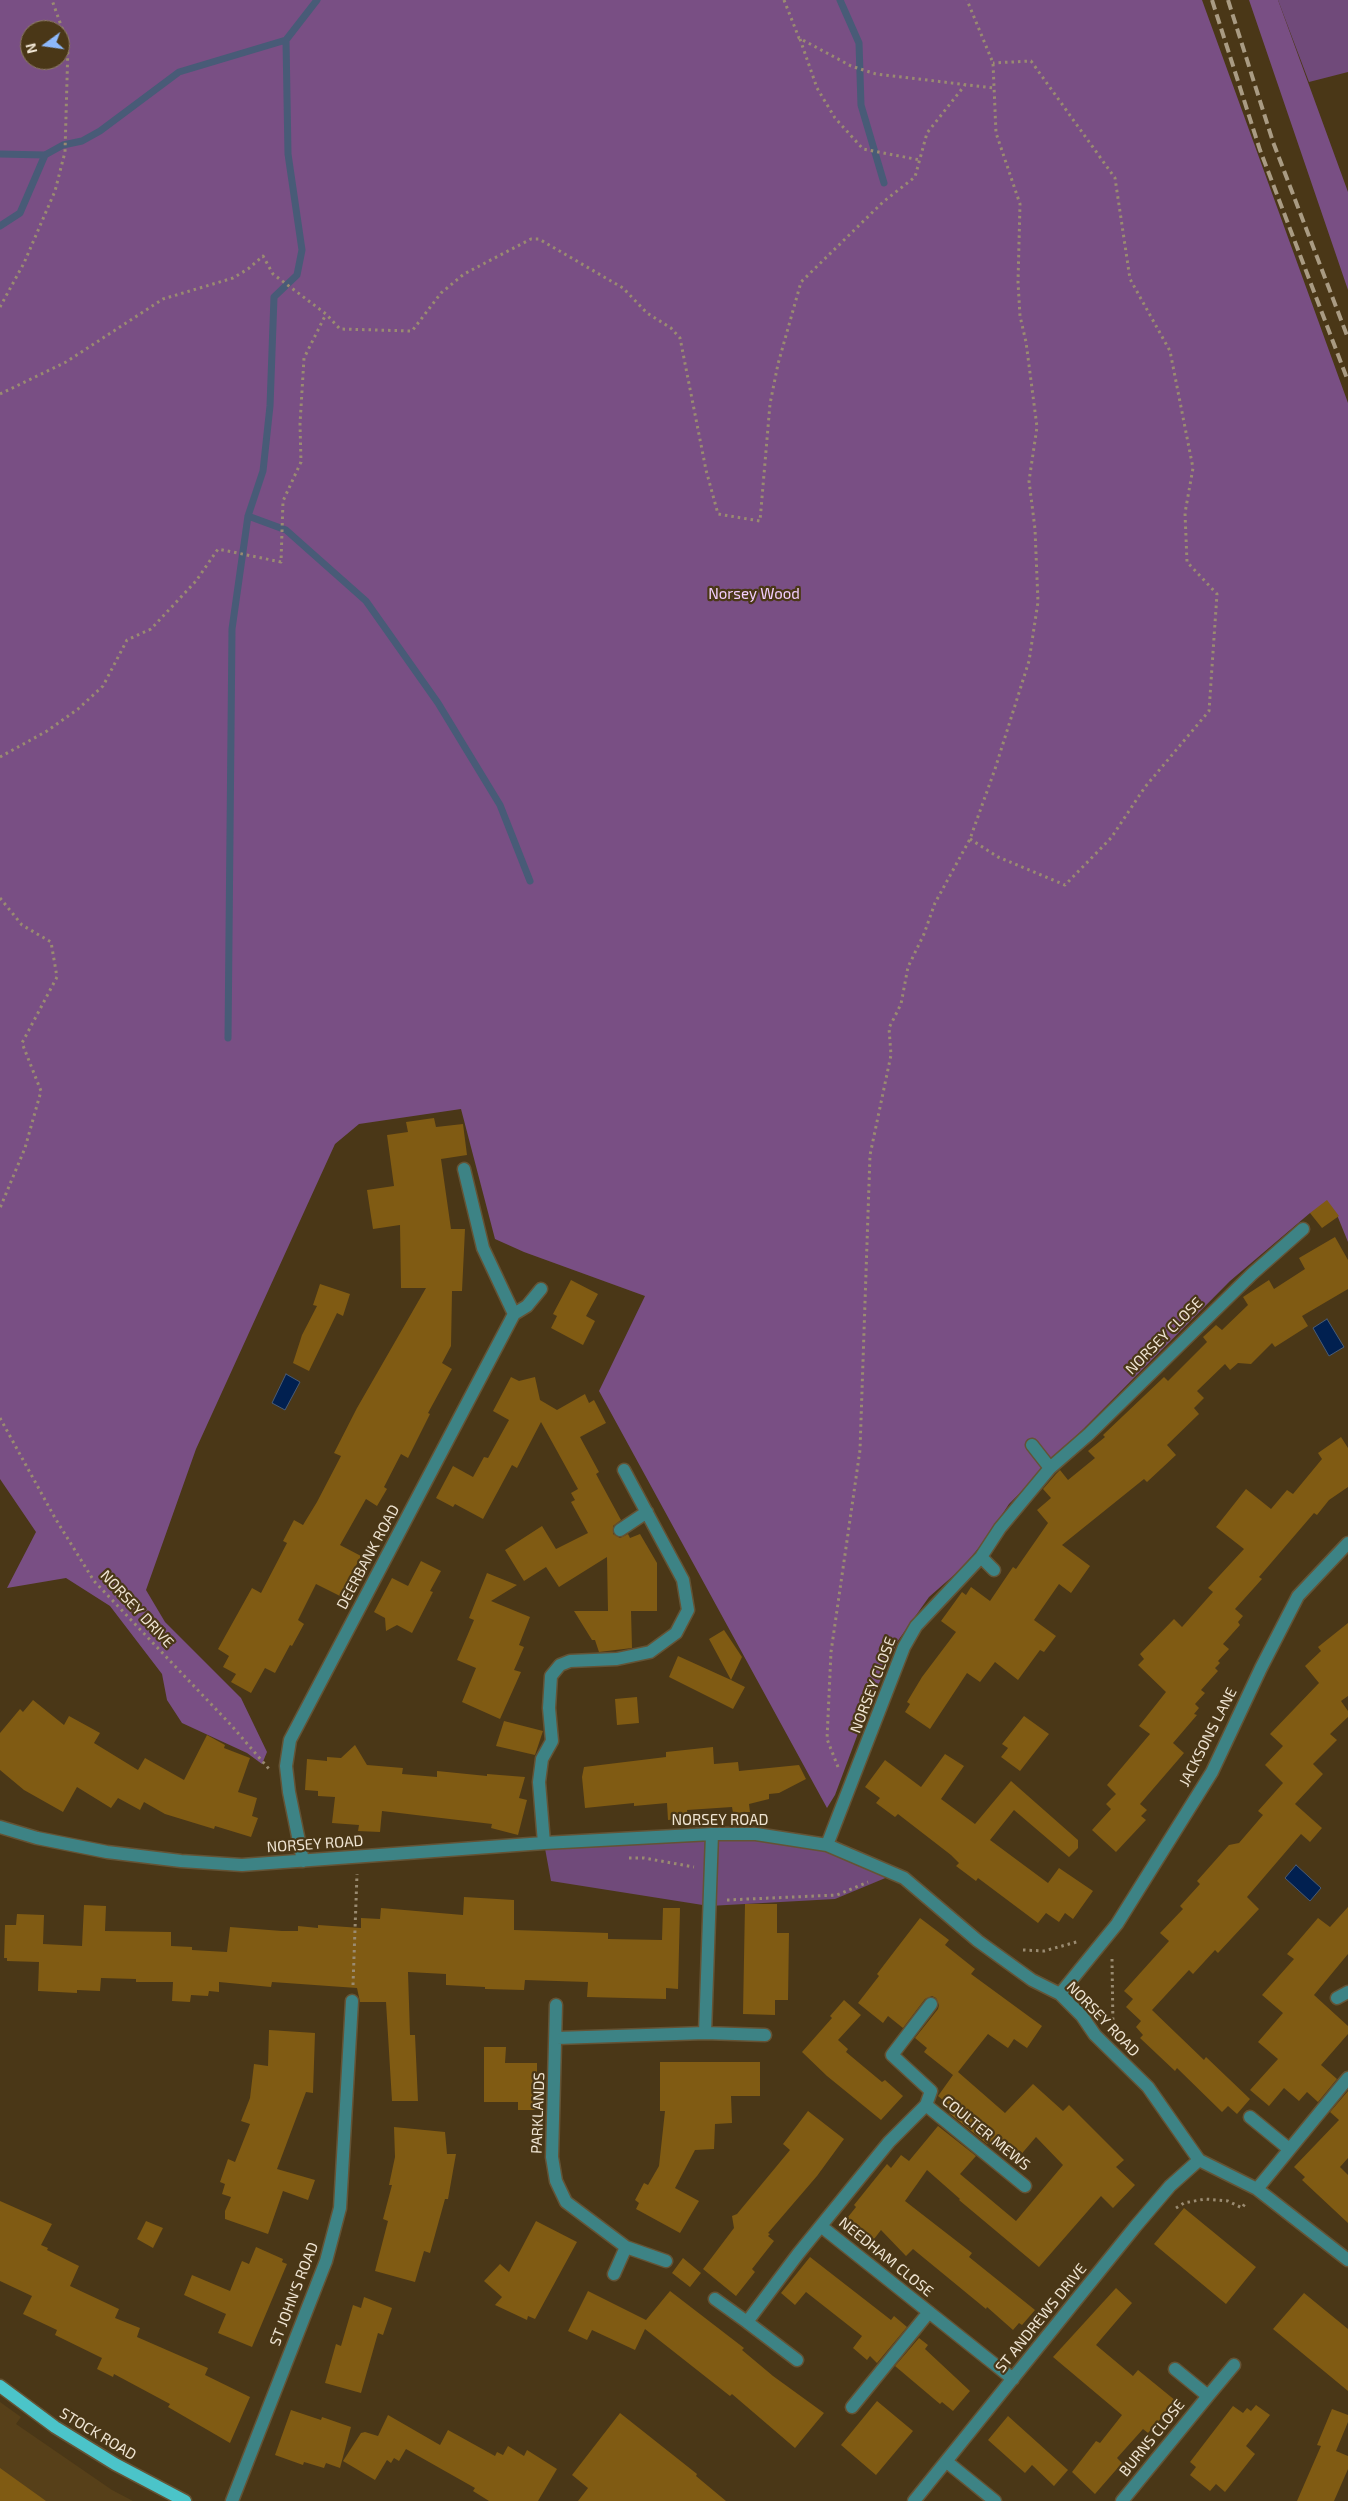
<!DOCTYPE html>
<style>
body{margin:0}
#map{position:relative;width:1348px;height:2501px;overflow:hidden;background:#4a3717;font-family:"Exo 2",sans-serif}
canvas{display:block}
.north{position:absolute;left:20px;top:20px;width:50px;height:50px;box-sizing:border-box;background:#4a3717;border:1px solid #8c7c62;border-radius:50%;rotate:256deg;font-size:14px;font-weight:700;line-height:20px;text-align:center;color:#efe4d2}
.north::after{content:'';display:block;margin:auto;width:18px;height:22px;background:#8db9fc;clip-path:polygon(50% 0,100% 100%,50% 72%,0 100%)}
</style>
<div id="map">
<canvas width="1348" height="2501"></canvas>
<div class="north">N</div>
</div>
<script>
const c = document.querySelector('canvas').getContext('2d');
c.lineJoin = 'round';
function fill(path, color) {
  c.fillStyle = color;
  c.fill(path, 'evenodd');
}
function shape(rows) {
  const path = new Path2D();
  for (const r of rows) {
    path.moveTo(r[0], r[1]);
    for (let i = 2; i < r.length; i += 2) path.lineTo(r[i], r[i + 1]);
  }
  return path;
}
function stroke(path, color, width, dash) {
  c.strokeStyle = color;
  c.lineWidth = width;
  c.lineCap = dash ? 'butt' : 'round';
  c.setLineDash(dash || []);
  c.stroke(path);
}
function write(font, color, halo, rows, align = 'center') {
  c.font = font + ' "Exo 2",sans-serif';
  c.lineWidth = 4.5;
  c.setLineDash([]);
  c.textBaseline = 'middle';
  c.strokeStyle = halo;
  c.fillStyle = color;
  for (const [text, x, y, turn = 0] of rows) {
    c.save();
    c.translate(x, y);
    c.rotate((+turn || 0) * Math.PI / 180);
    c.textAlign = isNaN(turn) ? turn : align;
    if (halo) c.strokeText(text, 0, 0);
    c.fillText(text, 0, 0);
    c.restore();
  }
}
fill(shape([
 [0,2402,21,2417,16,2424,112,2490,133,2501,0,2501]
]), '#574019');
fill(shape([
 [1278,0,1348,0,1348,72,1309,82],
 [712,1834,795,1839,895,1874,835,1899,709,1906,551,1881,544,1843]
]), '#704a7a');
fill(shape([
 [0,0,1202,0,1348,403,1348,1242,1337,1215,1310,1213,1230,1281,1009,1504,986,1539,962,1568,929,1597,897,1642,863,1720,835,1795,827,1808,599,1391,645,1296,524,1252,495,1239,461,1109,359,1124,335,1144,196,1449,146,1590,165,1622,241,1698,267,1752,262,1764,247,1753,182,1723,167,1700,162,1674,110,1606,66,1578,7,1588,36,1532,0,1479],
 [30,30,60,30,60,60,30,60],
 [1249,0,1278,0,1348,192,1348,290]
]), '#794f84');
const water = shape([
 [1327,1319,1344,1347,1329,1356,1313,1328,1327,1319],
 [286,1374,300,1382,285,1410,272,1403,286,1374],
 [1296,1865,1321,1888,1310,1901,1285,1878,1296,1865]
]);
fill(water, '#012050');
stroke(water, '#485b77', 1);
stroke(shape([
 [840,0,859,43,861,105,884,183],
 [0,154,45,155,63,145,82,141,100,131,179,72,286,40,317,0],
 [0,226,20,213,45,155],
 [248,516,286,530,366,601,438,703,500,805,530,881],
 [228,1038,232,629,248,516,263,471,270,406,274,297,297,275,302,250,288,154,286,40]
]), '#485b77', 7);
fill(shape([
 [434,1118,436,1127,463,1124,467,1155,441,1159,451,1229,465,1229,462,1291,452,1291,451,1346,442,1363,452,1369,428,1413,430,1414,408,1458,401,1454,384,1487,387,1489,377,1506,366,1499,340,1545,361,1556,340,1596,316,1584,298,1620,304,1624,292,1646,290,1645,275,1673,265,1668,251,1693,231,1682,236,1674,223,1667,229,1656,218,1649,252,1588,261,1593,287,1543,283,1541,294,1520,303,1525,317,1502,341,1456,334,1453,357,1408,426,1288,401,1288,400,1225,373,1229,367,1190,394,1186,387,1135,408,1132,406,1122],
 [1327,1200,1339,1216,1322,1228,1310,1213],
 [1335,1237,1348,1260,1348,1289,1302,1316,1308,1326,1275,1347,1272,1343,1251,1364,1238,1363,1230,1370,1225,1364,1197,1391,1204,1398,1194,1408,1199,1414,1167,1445,1176,1455,1147,1482,1144,1479,1062,1545,1090,1566,1071,1593,1059,1584,1034,1620,1056,1636,1044,1652,1040,1650,1018,1680,995,1662,980,1682,967,1673,930,1729,905,1712,910,1704,907,1702,922,1677,956,1632,941,1621,962,1592,966,1595,971,1587,990,1601,1013,1567,1016,1569,1048,1523,1037,1510,1051,1498,1043,1489,1056,1474,1060,1470,1068,1480,1095,1458,1088,1451,1105,1437,1103,1435,1164,1377,1168,1381,1207,1342,1203,1337,1216,1325,1222,1330,1248,1305,1243,1297,1269,1280,1274,1289,1305,1269,1299,1258],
 [571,1280,598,1294,586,1316,595,1321,583,1345,551,1328,557,1316,553,1314],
 [320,1284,350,1294,343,1316,337,1313,309,1371,293,1363,302,1335,317,1306,313,1305],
 [511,1377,519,1381,535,1377,540,1400,557,1410,585,1394,589,1403,594,1400,606,1423,580,1437,599,1472,596,1474,621,1520,613,1526,613,1534,620,1538,628,1534,630,1538,640,1534,657,1563,657,1611,631,1611,632,1648,599,1652,595,1640,592,1640,574,1611,608,1611,607,1557,559,1587,546,1567,524,1581,505,1550,542,1526,556,1549,588,1533,571,1502,575,1500,571,1493,578,1489,541,1422,517,1468,512,1465,483,1519,455,1504,453,1507,436,1498,453,1466,473,1477,484,1457,488,1458,509,1420,493,1411],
 [1341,1437,1348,1448,1348,1487,1329,1500,1317,1515,1314,1513,1259,1577,1262,1579,1235,1609,1243,1616,1238,1622,1240,1625,1223,1644,1229,1649,1218,1661,1220,1663,1215,1668,1218,1671,1201,1690,1205,1693,1195,1704,1199,1708,1194,1714,1197,1715,1173,1743,1184,1753,1140,1804,1147,1810,1141,1816,1146,1820,1116,1852,1092,1830,1111,1809,1106,1804,1116,1794,1107,1785,1150,1734,1139,1726,1166,1692,1138,1665,1144,1659,1140,1654,1174,1619,1182,1627,1213,1592,1208,1588,1244,1549,1216,1527,1246,1489,1271,1509,1287,1490,1293,1494,1322,1459,1318,1453],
 [421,1561,441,1571,430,1591,433,1592,412,1633,397,1625,386,1631,385,1618,374,1612,392,1578,408,1586],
 [487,1573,517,1585,491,1601,530,1617,519,1645,524,1647,514,1670,521,1672,500,1719,462,1702,476,1668,457,1660,474,1620,469,1618],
 [1348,1623,1348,1696,1341,1701,1348,1711,1348,1717,1330,1734,1337,1740,1313,1764,1323,1774,1295,1804,1322,1828,1310,1842,1301,1834,1247,1897,1259,1909,1218,1953,1215,1950,1193,1974,1189,1970,1152,2010,1204,2060,1206,2057,1250,2099,1237,2114,1228,2106,1222,2112,1177,2068,1175,2071,1140,2038,1143,2035,1136,2027,1141,2021,1126,2007,1133,1999,1124,1991,1169,1941,1160,1933,1183,1909,1180,1906,1200,1884,1197,1881,1229,1845,1239,1843,1263,1815,1258,1811,1283,1783,1265,1765,1283,1746,1270,1734,1319,1683,1305,1666,1321,1651,1318,1647],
 [724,1630,742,1657,731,1680,745,1687,733,1709,669,1677,678,1656,731,1680,709,1639],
 [637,1697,639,1723,617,1725,615,1699],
 [33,1700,64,1725,69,1716,100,1733,94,1743,138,1770,145,1758,184,1780,207,1735,225,1745,224,1748,250,1758,238,1792,257,1798,252,1816,258,1818,251,1837,215,1826,214,1829,165,1814,144,1802,140,1810,118,1798,111,1808,77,1787,63,1812,24,1790,0,1770,0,1733,20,1709,23,1712],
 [1024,1716,1049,1734,1020,1771,1001,1757,1008,1748,1002,1744],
 [504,1721,543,1731,535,1755,496,1746],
 [355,1745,367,1765,403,1768,402,1774,437,1777,437,1771,487,1776,487,1774,525,1777,519,1798,527,1800,518,1835,491,1828,492,1824,382,1811,380,1832,358,1831,359,1825,332,1823,335,1797,318,1796,318,1791,305,1790,307,1759,327,1761,327,1757,341,1758],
 [713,1747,714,1764,738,1762,739,1771,799,1765,806,1779,779,1793,769,1794,769,1799,749,1804,750,1812,733,1813,732,1807,687,1810,688,1818,668,1820,667,1803,634,1806,634,1803,585,1808,582,1777,584,1767,666,1757,666,1752],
 [945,1754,964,1766,941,1799,975,1824,1011,1781,1078,1840,1078,1848,1069,1857,1014,1810,990,1840,1048,1883,1059,1868,1093,1891,1073,1919,1065,1913,1059,1922,1046,1913,1038,1923,978,1878,976,1881,956,1866,959,1863,951,1855,898,1814,895,1817,876,1803,880,1798,865,1787,885,1760,921,1787],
 [464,1897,514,1900,514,1930,608,1933,608,1939,662,1940,663,1908,680,1908,678,1989,666,1988,666,1999,587,1997,588,1982,525,1980,524,1990,485,1989,485,1987,446,1985,446,1974,408,1972,410,2035,415,2035,418,2101,392,2101,386,2002,360,2002,357,1988,272,1982,271,1987,219,1982,219,1992,209,1991,208,1996,191,1995,190,2002,172,2001,173,1982,136,1982,136,1979,101,1978,100,1991,77,1990,77,1993,38,1991,39,1962,7,1961,7,1958,4,1958,5,1925,16,1925,17,1914,44,1915,43,1944,82,1946,84,1905,106,1906,105,1931,171,1932,171,1946,192,1947,192,1950,227,1952,230,1927,282,1931,298,1931,298,1926,318,1928,318,1925,361,1928,361,1918,380,1919,381,1908,463,1915],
 [745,1904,777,1904,777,1933,789,1933,788,2000,775,2000,775,2015,743,2014],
 [1348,1907,1348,1954,1314,1995,1348,2026,1348,2034,1321,2065,1337,2079,1318,2102,1307,2092,1299,2101,1284,2088,1269,2106,1250,2090,1278,2059,1258,2042,1283,2013,1262,1995,1294,1959,1287,1954,1318,1918,1330,1927],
 [920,1918,949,1940,945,1945,975,1969,971,1974,1042,2026,1027,2048,1014,2039,1008,2048,988,2034,958,2072,1005,2113,1033,2084,1063,2111,1069,2105,1124,2160,1116,2167,1135,2185,1113,2208,1101,2196,1039,2267,959,2200,960,2199,927,2170,905,2201,972,2253,969,2257,1035,2310,1022,2325,1019,2323,1013,2330,987,2307,986,2309,913,2249,906,2256,881,2230,871,2243,844,2222,856,2207,854,2205,887,2164,891,2168,901,2155,909,2161,938,2126,976,2156,960,2174,1016,2221,1063,2165,1036,2137,1018,2158,1006,2148,1002,2153,989,2141,987,2144,949,2113,950,2112,946,2108,949,2105,938,2096,953,2075,924,2052,927,2048,915,2038,938,2009,939,2005,936,1998,932,1996,925,1999,903,2028,888,2016,883,2023,858,2003,879,1976,877,1974],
 [844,2000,861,2015,838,2040,848,2049,846,2052,882,2082,885,2080,903,2096,881,2120,827,2076,802,2052,832,2018,830,2016],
 [269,2030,315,2033,313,2093,306,2092,277,2169,315,2180,308,2200,283,2191,268,2234,225,2219,225,2211,231,2197,222,2194,225,2184,220,2182,228,2159,235,2162,250,2124,241,2121,250,2098,254,2064,268,2066],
 [484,2047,506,2047,505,2063,537,2063,537,2110,518,2110,518,2102,484,2102],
 [660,2062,760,2062,760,2096,731,2096,732,2123,715,2124,714,2149,695,2150,675,2188,699,2201,680,2233,636,2209,639,2203,635,2200,644,2183,648,2185,659,2166,665,2111,660,2111],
 [1348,2091,1348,2158,1340,2167,1348,2175,1348,2223,1302,2180,1305,2177,1294,2167,1339,2120,1330,2112],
 [808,2111,844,2139,817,2176,768,2233,770,2234,768,2236,774,2241,752,2269,755,2272,736,2296,703,2269,734,2228,732,2216,737,2214,790,2150,783,2144],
 [394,2127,445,2132,447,2154,456,2154,448,2199,445,2199,430,2253,424,2251,415,2282,375,2271,388,2221,383,2219,392,2185,389,2185,395,2157],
 [0,2201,52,2224,41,2245,48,2248,47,2250,79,2266,70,2286,119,2309,115,2318,140,2328,137,2337,208,2368,205,2375,250,2397,230,2443,168,2407,170,2404,114,2374,113,2377,97,2369,102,2358,55,2335,57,2330,23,2314,32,2296,0,2281],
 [1184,2208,1256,2267,1226,2304,1154,2244],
 [146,2221,163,2228,153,2248,137,2239],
 [536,2221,577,2242,535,2319,528,2316,527,2320,495,2305,502,2297,484,2281,500,2264,509,2272],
 [256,2247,283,2259,282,2262,287,2264,252,2347,218,2333,226,2314,184,2295,192,2275,230,2291,242,2261,249,2264],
 [810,2257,891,2320,894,2316,907,2327,877,2363,870,2356,867,2360,853,2348,862,2336,806,2292,795,2305,781,2293],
 [683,2258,701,2273,690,2287,672,2273],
 [1116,2288,1132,2303,1096,2345,1133,2376,1138,2370,1176,2401,1148,2433,1143,2429,1117,2458,1122,2463,1095,2494,1072,2472,1096,2441,1100,2443,1122,2415,1053,2357],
 [588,2291,646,2320,670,2291,744,2348,742,2350,773,2376,824,2413,795,2448,732,2394,730,2396,645,2329,635,2350,592,2330,587,2340,568,2331],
 [1304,2293,1348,2329,1348,2391,1273,2329],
 [364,2297,392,2308,383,2335,378,2333,361,2393,325,2383,336,2344,341,2346,353,2305,361,2308],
 [919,2338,928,2345,925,2349,970,2391,953,2411,942,2402,940,2404,895,2366],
 [877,2401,913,2431,876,2475,841,2445],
 [1256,2405,1270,2415,1246,2446,1255,2454,1225,2492,1216,2484,1210,2491,1190,2475,1196,2467,1190,2462,1233,2406,1243,2413,1247,2408,1251,2411],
 [1332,2409,1348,2415,1348,2422,1336,2451,1348,2456,1348,2469,1334,2501,1297,2501,1321,2446,1317,2445],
 [291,2410,321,2420,322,2417,351,2427,340,2468,326,2463,324,2468,304,2462,303,2465,275,2455],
 [620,2413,697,2474,696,2476,726,2501,578,2501,588,2488,572,2475],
 [388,2415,440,2445,448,2430,495,2456,497,2452,503,2455,508,2446,524,2456,527,2450,557,2469,538,2501,489,2501,473,2491,475,2488,406,2449,399,2461,394,2458,391,2463,387,2460,375,2480,343,2461,361,2433,365,2432,378,2436],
 [1008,2416,1068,2470,1054,2486,1032,2465,1025,2473,988,2440],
 [0,2468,46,2501,0,2501]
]), '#805b13');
const minor = shape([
 [464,1169,483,1248,514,1314],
 [1032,1445,1050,1468],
 [620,1530,647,1512],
 [981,1557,994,1570],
 [0,1827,37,1838,107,1852,181,1861,242,1865,544,1843,712,1834,756,1834,827,1845,904,1878,978,1941,1032,1980,1060,1994,1082,2016,1095,2035,1148,2087,1199,2160,1257,2189,1348,2260],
 [544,1843,539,1782,542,1759,552,1741,549,1708,551,1676,560,1665,570,1661,617,1659,650,1652,676,1633,688,1610,683,1580,624,1470],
 [827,1845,904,1647,916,1626,981,1557,1000,1528,1050,1468,1089,1434,1252,1274,1303,1229],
 [303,1861,289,1792,286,1766,290,1740,514,1314,527,1306,541,1289],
 [1060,1994,1117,1924,1212,1772,1261,1668,1298,1596,1348,1543],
 [1337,1998,1348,1992],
 [556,2005,552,2157,556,2181,566,2202,626,2247,614,2274],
 [705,2033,765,2035],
 [557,2038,705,2033,712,1834],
 [926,2105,1025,2186],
 [1250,2117,1289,2149],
 [1257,2189,1348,2078],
 [822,2227,1013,2379],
 [626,2247,666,2261],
 [715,2299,747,2322],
 [797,2360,747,2322,798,2254,889,2142,926,2105,931,2091,892,2055,931,2004],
 [1208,2396,1234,2365],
 [852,2407,929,2312],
 [947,2462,995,2501],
 [232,2501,326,2261,340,2208,352,2001],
 [914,2501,1135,2227,1170,2186,1199,2160],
 [1122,2501,1208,2396,1175,2369]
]);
const major = shape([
 [0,2386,55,2427,115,2464,185,2501]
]);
stroke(minor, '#645335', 15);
stroke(major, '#645335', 15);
stroke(shape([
 [784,0,799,38,851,66,876,74,994,88],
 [800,39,817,88,835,118,863,149,920,160],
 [0,307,24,263,55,191,65,152,68,45,52,0],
 [0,394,66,362,163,299,233,278,248,269,263,256,273,274,326,314,340,329,412,331,441,293,464,274,531,239,539,239,623,288,647,313,671,328,680,338,706,470,718,514,760,521,770,404,778,364,801,282,883,202,915,177,927,133,965,85],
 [0,757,47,731,78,709,103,686,127,640,151,629,196,581,218,549,281,562,283,501,301,462,300,424,304,358,326,314],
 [970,839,998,857,1065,885,1111,838,1145,787,1209,711,1217,594,1187,562,1185,513,1193,468,1170,351,1130,279,1115,178,1031,61,993,63],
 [0,898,22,925,51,942,57,977,22,1043,41,1091,25,1148,0,1208],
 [0,1418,55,1518,94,1581,231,1725,269,1769],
 [838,1767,827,1739,831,1652,860,1450,870,1155,891,1055,889,1028,901,1004,908,967,924,934,935,903,970,839,995,769,1029,661,1038,602,1035,529,1029,481,1037,427,1026,342,1020,316,1018,282,1020,204,996,133,993,63,967,0],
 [629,1858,644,1858,694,1867],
 [727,1900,837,1895,868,1882],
 [1023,1950,1044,1951,1080,1941],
 [1112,1959,1113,2028],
 [353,1985,357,1874],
 [1176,2208,1184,2203,1205,2199,1228,2201,1242,2208,1246,2202]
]), '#9a8b71', 3, [2.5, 4]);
stroke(minor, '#3d8385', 12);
stroke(major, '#4bc4c9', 12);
stroke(shape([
 [1212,0,1260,150,1348,381],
 [1228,0,1273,142,1348,338]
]), '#a99b83', 4, [10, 5]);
write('15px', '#f3cefe', '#4a3717', [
 ["Norsey Wood",754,594]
]);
write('15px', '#efe4d2', '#4a3717', [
 ["NORSEY CLOSE",1164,1336,-45],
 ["DEERBANK ROAD",368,1557,-62],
 ["NORSEY DRIVE",137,1609,47],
 ["NORSEY CLOSE",873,1685,-69],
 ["JACKSONS LANE",1208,1737,-63],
 ["NORSEY ROAD",720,1820],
 ["NORSEY ROAD",315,1844,-4],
 ["NORSEY ROAD",1103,2019,46],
 ["PARKLANDS",538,2113,-88],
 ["COULTER MEWS",986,2133,39],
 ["NEEDHAM CLOSE",886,2257,39],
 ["ST JOHN'S ROAD",294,2294,-69],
 ["ST ANDREWS DRIVE",1041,2318,-51],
 ["STOCK ROAD",98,2434,31],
 ["BURNS CLOSE",1152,2438,-51]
]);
</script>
